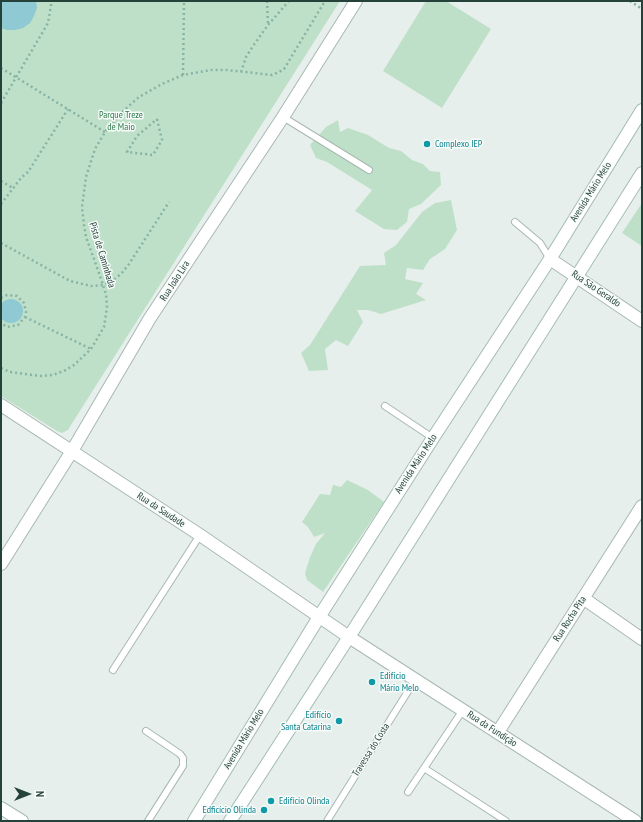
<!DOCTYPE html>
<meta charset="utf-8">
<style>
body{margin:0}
#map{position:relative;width:643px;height:822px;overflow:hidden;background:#e6efeb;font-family:"PT Sans Narrow",sans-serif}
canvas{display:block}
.frame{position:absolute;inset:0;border:2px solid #24423a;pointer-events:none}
.north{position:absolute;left:8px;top:774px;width:40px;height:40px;-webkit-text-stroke:3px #f7fbf9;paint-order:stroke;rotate:90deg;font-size:11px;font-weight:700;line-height:16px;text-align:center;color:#24423a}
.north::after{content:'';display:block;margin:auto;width:14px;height:18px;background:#24423a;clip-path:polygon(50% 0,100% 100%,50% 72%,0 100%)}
</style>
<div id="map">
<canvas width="643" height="822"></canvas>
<div class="frame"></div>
<div class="north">N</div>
</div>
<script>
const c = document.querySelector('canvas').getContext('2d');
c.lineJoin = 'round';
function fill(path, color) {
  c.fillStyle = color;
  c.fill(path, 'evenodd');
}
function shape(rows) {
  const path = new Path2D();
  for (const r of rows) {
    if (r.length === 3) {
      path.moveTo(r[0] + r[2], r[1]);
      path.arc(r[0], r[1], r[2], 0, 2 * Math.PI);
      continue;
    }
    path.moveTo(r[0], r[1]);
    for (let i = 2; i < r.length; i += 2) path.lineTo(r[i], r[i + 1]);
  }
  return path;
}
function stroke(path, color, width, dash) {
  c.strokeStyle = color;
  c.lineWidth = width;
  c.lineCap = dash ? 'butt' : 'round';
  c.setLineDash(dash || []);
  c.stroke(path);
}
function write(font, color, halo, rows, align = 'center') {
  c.font = font + ' "PT Sans Narrow",sans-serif';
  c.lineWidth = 3;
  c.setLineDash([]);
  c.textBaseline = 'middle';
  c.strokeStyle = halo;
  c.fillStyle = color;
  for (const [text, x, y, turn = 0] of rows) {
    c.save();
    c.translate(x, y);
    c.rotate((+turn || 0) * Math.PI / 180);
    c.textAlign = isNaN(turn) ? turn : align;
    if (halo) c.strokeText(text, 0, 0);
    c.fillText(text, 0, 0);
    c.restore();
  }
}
fill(shape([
 [1,1,340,1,71,425,68,430,62,433,57,431,1,396],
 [426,1,446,1,491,29,442,108,383,71],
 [338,120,340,132,348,128,368,135,389,148,401,151,412,160,423,164,430,171,440,172,441,185,421,204,409,209,407,222,397,230,384,229,355,211,372,190,327,162,316,158,310,145,326,127],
 [451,200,457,230,445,249,430,259,423,270,407,268,405,279,423,283,416,294,426,300,381,314,368,310,357,310,363,322,348,346,336,340,325,349,328,370,309,371,301,353,310,345,360,266,386,265,384,253,396,245,422,212,435,203],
 [642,203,642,246,622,233],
 [347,480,368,490,384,502,323,592,307,580,305,573,310,557,316,544,325,533,314,537,308,527,302,522,320,494,330,495,333,485,341,487]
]), '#bfe0c8');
fill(shape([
 [1,1,36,1,37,8,34,16,30,23,23,28,15,30,7,30,1,28],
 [11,311,12]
]), '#8ec9d4');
const service = shape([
 [283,117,369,170],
 [515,222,540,243,550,259],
 [385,406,433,438],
 [113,670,200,535],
 [146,731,180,754,183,758,183,766,148,821],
 [424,768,506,821],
 [408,792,463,710],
 [327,821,415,680]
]);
const minor = shape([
 [550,259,642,321],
 [1,405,200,535,349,637,635,821],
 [1,564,72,451,150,318,283,117,356,1],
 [583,598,642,639],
 [498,732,642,506]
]);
const secondary = shape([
 [1,808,22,821],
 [194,821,319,617,433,438,550,259,642,110],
 [230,821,349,637,642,173]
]);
stroke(service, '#a8b8b2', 8);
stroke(minor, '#a8b8b2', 14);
stroke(secondary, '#a4bbb3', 14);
stroke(shape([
 [267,1,268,24],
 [630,1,642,9],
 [1,68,105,132],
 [241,72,246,57,253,46,268,25,289,1],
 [183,75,184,1],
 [1,103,48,23,51,6,51,1],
 [157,119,162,140,153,155,127,152,137,136,157,119],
 [1,181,13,188],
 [1,204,21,178,28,172,68,109],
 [1,243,70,281,91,286,104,285,112,281,121,274,129,264,169,202],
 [1,298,7,295,17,296,24,303,26,312,25,317,18,325,7,327,1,323],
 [25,317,91,349],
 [1,368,10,372,40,376,53,375,64,371,74,365,91,349,104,327,107,307,106,294,99,273,86,237,84,225,82,207,86,177,95,149,105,132,121,113,139,97,162,84,183,75,211,70,227,70,272,75,279,72,284,69,325,1]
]), '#86b3a5', 2.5, [2, 3]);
stroke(service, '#fff', 6);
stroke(minor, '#fff', 12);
stroke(secondary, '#fff', 12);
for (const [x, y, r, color] of [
 [427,144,4,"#0f9aa8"],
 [372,682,4,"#0f9aa8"],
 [339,721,4,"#0f9aa8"],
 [271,801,4,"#0f9aa8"],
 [264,810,4,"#0f9aa8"]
]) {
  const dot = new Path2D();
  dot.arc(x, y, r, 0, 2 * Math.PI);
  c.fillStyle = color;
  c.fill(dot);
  stroke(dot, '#f7fbf9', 1.5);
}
write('10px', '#2d7a4b', '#f7fbf9', [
 ["Parque Treze",121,115],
 ["de Maio",121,127]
]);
write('10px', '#0d838f', '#f7fbf9', [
 ["Complexo IEP",435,144],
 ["Edifício",380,676],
 ["Mário Melo",380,688],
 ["Edifício",331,715,"right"],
 ["Santa Catarina",331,727,"right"],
 ["Edifício Olinda",279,801],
 ["Edficício Olinda",256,810,"right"]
], 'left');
write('10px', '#24423a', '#f7fbf9', [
 ["Avenida Mário Melo",591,192,-58],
 ["Pista de Caminhada",102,255,73],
 ["Rua João Lira",175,281,-57],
 ["Rua São Geraldo",596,289,34],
 ["Avenida Mário Melo",416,464,-57],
 ["Rua da Saudade",161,510,33],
 ["Rua Rocha Pita",570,619,-57],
 ["Rua da Fundição",492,729,33],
 ["Avenida Mário Melo",244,739,-59],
 ["Travessa do Costa",371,750,-58]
]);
</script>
